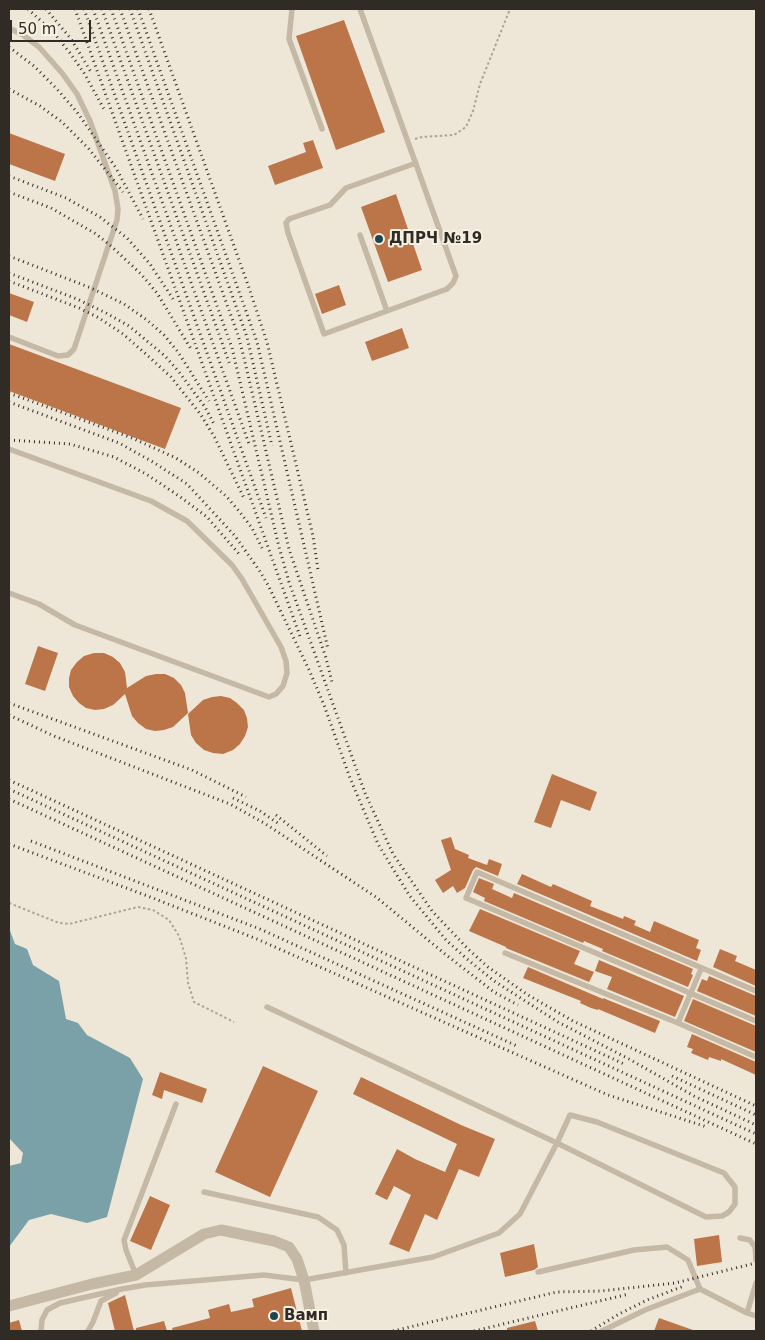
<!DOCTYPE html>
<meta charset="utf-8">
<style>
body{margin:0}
#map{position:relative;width:765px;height:1340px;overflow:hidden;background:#eee7d8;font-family:"DejaVu Sans",sans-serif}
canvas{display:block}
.frame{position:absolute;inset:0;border:10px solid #312b26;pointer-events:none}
.scale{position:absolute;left:10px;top:20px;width:81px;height:22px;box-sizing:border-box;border:2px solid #312b26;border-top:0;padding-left:6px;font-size:15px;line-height:18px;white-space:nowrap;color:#312b26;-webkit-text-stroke:4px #f7f1e4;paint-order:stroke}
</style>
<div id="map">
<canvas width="765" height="1340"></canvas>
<div class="frame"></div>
<div class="scale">50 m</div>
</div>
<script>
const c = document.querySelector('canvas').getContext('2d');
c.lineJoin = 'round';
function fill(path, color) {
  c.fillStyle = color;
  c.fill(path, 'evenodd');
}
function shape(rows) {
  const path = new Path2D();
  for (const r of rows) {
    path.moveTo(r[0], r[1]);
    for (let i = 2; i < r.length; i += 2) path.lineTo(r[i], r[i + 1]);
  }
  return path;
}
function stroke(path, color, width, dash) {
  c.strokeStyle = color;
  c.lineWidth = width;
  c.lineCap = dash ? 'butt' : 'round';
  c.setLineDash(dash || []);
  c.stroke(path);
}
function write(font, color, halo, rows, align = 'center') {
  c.font = font + ' "DejaVu Sans",sans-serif';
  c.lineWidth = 4;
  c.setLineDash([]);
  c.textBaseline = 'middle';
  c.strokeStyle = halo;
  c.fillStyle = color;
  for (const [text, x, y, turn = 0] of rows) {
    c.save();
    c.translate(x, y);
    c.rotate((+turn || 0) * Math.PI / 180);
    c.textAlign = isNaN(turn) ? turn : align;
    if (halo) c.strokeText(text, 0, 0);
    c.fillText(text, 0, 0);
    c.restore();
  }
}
fill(shape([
 [9,928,15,944,27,949,33,965,59,981,66,1019,78,1023,87,1035,130,1058,143,1079,107,1217,87,1223,51,1214,29,1220,9,1247,9,1166,21,1163,23,1153,9,1138]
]), '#7aa0a8');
fill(shape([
 [344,20,385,132,336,150,296,36],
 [9,133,65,154,55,181,9,164],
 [313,140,323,168,275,185,268,166,306,152,303,143],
 [396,194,422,270,388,282,361,207],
 [339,285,346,305,322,314,315,294],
 [9,293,34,302,27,322,9,315],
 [402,328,409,348,372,361,365,342],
 [9,344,181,408,165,449,9,391],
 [38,646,58,653,45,691,25,684],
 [94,653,104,653,113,657,120,663,125,672,127,688,146,676,156,674,165,674,174,678,181,685,185,693,188,713,173,727,164,730,155,731,146,729,138,723,132,716,125,694,113,705,104,709,95,710,86,708,79,703,73,696,69,687,69,678,71,670,77,662,84,656],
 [221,696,230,698,237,703,244,710,247,718,248,727,245,736,240,744,233,750,223,754,213,753,204,750,196,743,191,735,188,714,203,700,212,697],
 [552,774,597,792,590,811,561,800,551,828,534,822],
 [451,837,455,849,469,855,468,858,487,865,489,859,502,864,498,876,476,867,473,870,465,888,457,893,453,886,443,893,435,880,451,870,441,840],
 [522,874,551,887,553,884,592,901,590,906,623,919,624,916,636,921,634,925,650,932,654,921,699,940,696,948,701,950,697,961,517,884],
 [479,878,494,884,492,889,512,898,514,893,693,969,691,974,693,975,688,987,602,951,603,949,584,941,583,943,484,901,485,898,473,892],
 [480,909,580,951,574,964,594,972,589,982,506,948,506,947,469,931],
 [720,949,737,956,735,961,756,970,756,986,713,967],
 [599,960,684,996,675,1017,607,989,612,977,595,971],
 [528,967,603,999,603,998,660,1021,655,1033,598,1009,598,1010,591,1008,580,1003,581,1001,523,978],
 [709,976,756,996,756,1016,697,991,702,979,707,981],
 [693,999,756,1026,756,1052,684,1021],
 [692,1034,756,1062,756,1075,721,1059,721,1061,709,1057,708,1060,691,1053,693,1049,687,1047],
 [263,1066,318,1091,270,1197,215,1172],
 [160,1072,207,1089,202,1103,164,1090,162,1099,152,1095],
 [361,1077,461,1125,495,1139,479,1177,459,1169,437,1220,425,1214,409,1252,389,1244,411,1195,394,1186,387,1200,375,1194,397,1149,415,1159,445,1172,457,1144,353,1094],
 [150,1196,170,1205,151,1250,130,1241],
 [719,1235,722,1262,697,1266,694,1239],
 [534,1244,538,1267,534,1270,505,1277,500,1253],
 [291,1288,302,1331,173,1331,172,1328,210,1318,208,1310,229,1304,231,1312,254,1307,252,1299],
 [125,1295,134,1331,115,1331,108,1303],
 [659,1318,693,1330,692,1331,654,1331],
 [19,1320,22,1331,9,1331,9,1323],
 [164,1321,167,1331,136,1331,136,1328],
 [535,1321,538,1331,507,1331,507,1328]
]), '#bb7549');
stroke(shape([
 [415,139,422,137,454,135,466,127,473,111,480,84,510,9],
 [9,903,59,923,69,924,138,907,153,910,169,920,179,936,186,958,188,983,194,1002,234,1022]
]), '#b0a290', 2, [2.5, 2.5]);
stroke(shape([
 [292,9,289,39,322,129],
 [360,9,417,167,456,276,453,283,447,289,324,334,288,233,286,223,289,219,330,205,346,188,416,163],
 [9,28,23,35,39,47,62,73,77,94,90,121,115,191,118,209,117,220,74,349,68,355,58,356,9,337],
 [360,235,387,311],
 [9,449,151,501,187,521,232,565,242,579,281,647,286,661,287,673,283,686,276,694,269,697,75,625,39,604,9,593],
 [505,953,678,1023,756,1057],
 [756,991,477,872,466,898,756,1021],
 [678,1023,701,969],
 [204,1192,318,1217,337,1230,344,1245,346,1273],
 [740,1238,750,1240,755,1247,756,1260],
 [538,1272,634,1250,667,1247,688,1260,700,1289],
 [136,1275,126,1250,124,1240,176,1104],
 [747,1313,756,1283],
 [41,1331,42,1320,47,1310,60,1303,122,1289,145,1285,264,1275,304,1280,433,1257,499,1233,520,1214,557,1143,570,1115,597,1122,724,1173,735,1187,735,1204,729,1212,722,1216,706,1217,557,1143,267,1007],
 [88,1331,93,1322,101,1301,116,1293],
 [602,1331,645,1310,700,1289,747,1313,756,1316]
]), '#c5b8a5', 5.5);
stroke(shape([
 [9,1306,92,1284,136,1275,204,1234,221,1230,274,1241,289,1247,297,1259,304,1280,314,1331]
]), '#c5b8a5', 11);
stroke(shape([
 [28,9,54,33,70,53,84,73,105,111],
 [46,9,71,39,91,72],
 [75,9,301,639],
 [84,9,266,518],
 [93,9,249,444],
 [102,9,230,365],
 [111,9,232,348,279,547,289,582,365,793,393,854,432,911,468,949,488,967,528,995,573,1021,756,1106],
 [120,9,238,335,244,358,289,549,326,658,332,682],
 [130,9,247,337,272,446],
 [138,9,257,342,328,649],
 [149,9,248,285,267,342,313,536,318,570],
 [9,47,34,66,56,88,77,112,116,168,143,219],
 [9,89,40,106,62,122,89,149,123,192],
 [9,176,66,198,100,217,127,238,150,264,173,299],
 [9,192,51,208,96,234,111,246,141,274,157,293,191,349],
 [9,256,91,288,124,304,147,320,164,335,178,352,209,401],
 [9,273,77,299,106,313,129,326,165,356,179,372,205,407,214,424],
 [9,281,79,308,99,318,123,334,147,355,171,377,201,415,215,438,244,498],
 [9,393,132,438,176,458,199,473,226,496,239,511,252,528,262,548],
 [9,402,119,443,153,462,187,484,235,536,259,570,268,585,310,672,324,705,350,778,378,844,409,895,446,940,467,959,494,981,558,1022,629,1059,694,1096,756,1125],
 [9,440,70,444,114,457,146,474,179,496,207,517,239,554],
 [9,703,192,770,246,797],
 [9,715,54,736,230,804,264,823,376,897,445,954,494,992,518,1005],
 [9,780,624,1064],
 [9,789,756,1134],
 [233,798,260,811,279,824],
 [9,799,756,1144],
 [276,815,327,856],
 [31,841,260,929,517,1046],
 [9,844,145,895,257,939,608,1095,707,1127],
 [672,1076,756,1115],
 [393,1331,557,1292,601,1291,675,1283,756,1263],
 [474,1331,629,1294],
 [591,1331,619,1314,647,1300,684,1286]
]), '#312b26', 3, [1, 4]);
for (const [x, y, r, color] of [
 [379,239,5,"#1f454f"],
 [274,1316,5,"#1f454f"]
]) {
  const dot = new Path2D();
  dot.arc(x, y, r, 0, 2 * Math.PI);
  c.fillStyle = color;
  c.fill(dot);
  stroke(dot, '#f7f1e4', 2);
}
write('bold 15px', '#312b26', '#f7f1e4', [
 ["ДПРЧ №19",389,239],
 ["Вамп",284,1316]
], 'left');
</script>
